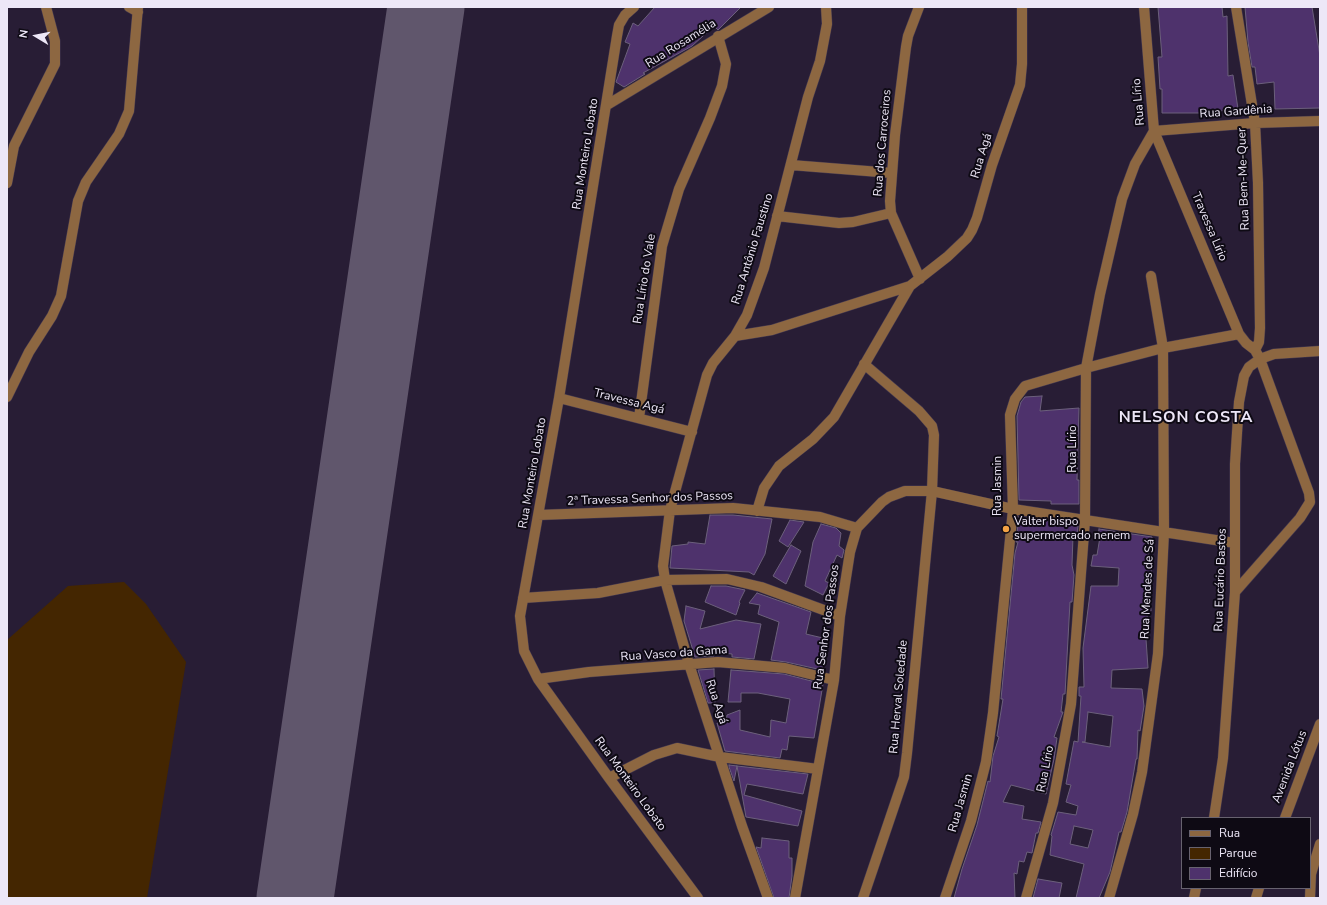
<!DOCTYPE html>
<meta charset="utf-8">
<style>
body{margin:0}
#map{position:relative;width:1327px;height:905px;overflow:hidden;background:#281d35;font-family:"Nunito Sans",sans-serif}
canvas{display:block}
.frame{position:absolute;inset:0;border:8px solid #ede7f7;pointer-events:none}
.legend{position:absolute;left:1181px;top:817px;width:130px;height:72px;box-sizing:border-box;background:#0e0a14;border:1px solid #67626f;margin:0;padding:5px 7px;list-style:none;font-size:12px;color:#ede7f7}
.legend li{display:flex;align-items:center;gap:8px;height:20px}
.legend b{width:20px;border:1px solid #67626f}
.north{position:absolute;left:16px;top:16px;width:40px;height:40px;-webkit-text-stroke:3px #0e0a14;paint-order:stroke;rotate:280deg;font-size:11px;font-weight:700;line-height:16px;text-align:center;color:#ede7f7}
.north::after{content:'';display:block;margin:auto;width:14px;height:18px;background:#ede7f7;clip-path:polygon(50% 0,100% 100%,50% 72%,0 100%)}
</style>
<div id="map">
<canvas width="1327" height="905"></canvas>
<div class="frame"></div>
<ul class="legend">
<li><b style="height:5px;background:#8d6741"></b>Rua</li>
<li><b style="height:11px;background:#442601"></b>Parque</li>
<li><b style="height:11px;background:#4e326c"></b>Edifício</li>
</ul>
<div class="north">N</div>
</div>
<script>
const c = document.querySelector('canvas').getContext('2d');
c.lineJoin = 'round';
function fill(path, color) {
  c.fillStyle = color;
  c.fill(path, 'evenodd');
}
function shape(rows) {
  const path = new Path2D();
  for (const r of rows) {
    path.moveTo(r[0], r[1]);
    for (let i = 2; i < r.length; i += 2) path.lineTo(r[i], r[i + 1]);
  }
  return path;
}
function stroke(path, color, width, dash) {
  c.strokeStyle = color;
  c.lineWidth = width;
  c.lineCap = dash ? 'butt' : 'round';
  c.setLineDash(dash || []);
  c.stroke(path);
}
function write(font, color, halo, rows, align = 'center') {
  c.font = font + ' "Nunito Sans",sans-serif';
  c.lineWidth = 4;
  c.setLineDash([]);
  c.textBaseline = 'middle';
  c.strokeStyle = halo;
  c.fillStyle = color;
  for (const [text, x, y, turn = 0] of rows) {
    c.save();
    c.translate(x, y);
    c.rotate((+turn || 0) * Math.PI / 180);
    c.textAlign = isNaN(turn) ? turn : align;
    if (halo) c.strokeText(text, 0, 0);
    c.fillText(text, 0, 0);
    c.restore();
  }
}
fill(shape([
 [124,582,146,604,186,662,147,898,7,898,7,640,68,586]
]), '#442601');
stroke(shape([
 [295,898,426,7]
]), '#60566c', 77);
const building = shape([
 [655,7,741,7,718,30,714,26,692,46,643,73,645,74,624,87,616,82,630,44,625,42,633,23,638,26,655,7],
 [1158,7,1222,7,1223,17,1227,16,1228,76,1233,75,1238,109,1202,113,1162,113,1162,89,1160,89,1158,57,1162,57,1158,7],
 [1245,7,1312,7,1320,56,1320,108,1275,109,1274,82,1257,84,1255,67,1252,67,1248,42,1245,7],
 [1042,396,1040,411,1079,408,1077,480,1079,480,1079,504,1051,504,1051,501,1019,500,1017,416,1021,402,1025,397,1042,396],
 [710,515,733,515,772,519,765,554,754,575,749,572,670,568,672,546,688,544,688,542,705,544,710,515],
 [1019,516,1078,526,1077,536,1073,536,1072,565,1074,575,1072,602,1070,602,1065,694,1063,694,1061,712,1063,712,1054,737,1057,738,1054,759,1046,794,1011,785,1003,802,1024,806,1022,819,1041,822,1038,833,1036,833,1032,853,1027,852,1024,862,1019,861,1017,874,1014,873,1015,898,954,898,962,869,977,825,988,781,990,782,993,756,999,737,997,736,1003,699,1001,699,1015,553,1018,542,1016,542,1019,516],
 [790,520,804,522,788,547,779,541,790,520],
 [821,524,836,528,841,533,839,546,844,550,842,558,837,555,825,581,829,583,823,595,805,586,813,542,821,524],
 [1099,529,1152,537,1152,545,1147,545,1150,564,1151,564,1152,588,1150,588,1151,611,1147,611,1148,639,1146,639,1148,668,1112,670,1111,688,1142,689,1144,706,1140,731,1138,730,1137,759,1136,759,1127,812,1121,832,1119,832,1110,872,1099,898,1076,898,1084,864,1050,855,1052,836,1051,835,1058,812,1076,815,1078,806,1066,802,1071,785,1066,784,1074,741,1078,742,1081,696,1079,696,1079,687,1084,687,1083,648,1091,586,1118,586,1119,568,1091,566,1093,555,1097,555,1100,537,1098,537,1099,529],
 [1088,712,1113,716,1110,747,1082,742,1085,742,1088,712],
 [1074,826,1093,830,1088,848,1070,844,1074,826],
 [791,545,801,551,786,584,773,576,791,545],
 [711,586,726,586,745,590,739,602,740,603,736,615,705,602,711,586],
 [757,593,811,612,806,634,827,639,822,670,786,662,771,660,779,622,758,614,760,605,749,603,757,593],
 [686,606,705,611,700,629,736,620,761,624,754,659,732,657,732,654,714,652,714,656,695,657,684,621,686,606],
 [714,669,715,703,708,703,698,670,714,669],
 [731,670,784,674,823,684,814,738,789,736,787,750,782,749,780,758,725,751,717,723,726,723,727,715,740,710,740,730,770,737,771,720,786,723,790,699,758,693,741,693,741,702,728,702,731,670],
 [729,765,737,766,734,781,729,767,729,765],
 [737,766,808,774,803,794,747,784,744,795,802,811,798,826,746,817,737,766],
 [762,838,789,841,789,858,792,858,792,876,789,898,774,898,756,847,761,848,762,838],
 [1038,879,1062,883,1059,898,1033,898,1038,879]
]);
fill(building, '#4e326c');
stroke(building, '#6c607c', 1);
const minor = shape([
 [129,7,138,12],
 [634,7,625,15,619,25,617,36,559,398,520,616,524,651,538,679,609,778,698,898],
 [919,7,908,36,906,47,895,135,890,201,891,213,920,279],
 [1236,7,1255,123,1258,183,1260,328,1259,342,1255,350],
 [607,105,769,7],
 [791,165,892,173],
 [7,183,14,146,55,64,55,41,46,7],
 [777,216,839,223,853,222,891,213],
 [1239,334,1154,131,1255,123,1320,121],
 [735,336,772,330,910,286],
 [7,397,29,352,52,316,61,296,78,201,86,182,119,134,129,111,138,7],
 [559,398,692,432],
 [639,418,662,246,679,189,710,118,722,86,726,64,718,36],
 [757,511,764,488,779,466,813,439,834,417,910,286,947,257,967,238,972,230,977,218,992,165,1020,85,1022,64,1022,7],
 [538,515,733,508,820,517,857,528],
 [1235,592,1300,518,1310,502,1309,493,1260,359,1274,354,1320,351],
 [523,598,598,593,665,580,727,579,761,587,840,616],
 [538,679,589,672,718,662,785,668,834,680],
 [609,778,654,755,677,748,720,757,818,769],
 [1285,818,1320,724],
 [768,898,742,826,689,664,665,580,663,566,670,510,707,375,713,363,735,336,747,315,764,268,808,97,820,61,827,24,826,7],
 [795,898,834,680,840,616,850,552,857,528,882,502,889,497,905,491,932,491,1013,509,1235,543],
 [863,898,904,777,907,753,932,491,934,435,932,426,919,411,864,364],
 [945,898,971,821,986,762,993,713,1013,509,1010,415,1015,399,1025,386,1086,368,1163,348,1239,334,1246,343,1255,350,1260,359,1249,367,1244,376,1239,402,1235,464,1235,592,1223,758,1214,818],
 [1026,898,1053,803,1071,704,1085,520,1086,368,1100,294,1122,199,1135,164,1154,131,1144,7],
 [1109,898,1133,814,1142,772,1158,654,1164,532,1163,348,1151,276],
 [1194,898,1196,888],
 [1256,898,1259,888],
 [1310,898,1311,874,1320,844]
]);
stroke(minor, '#443950', 11);
stroke(minor, '#8d6741', 10);
for (const [x, y, r, color] of [
 [1006,529,4,"#f5a345"]
]) {
  const dot = new Path2D();
  dot.arc(x, y, r, 0, 2 * Math.PI);
  c.fillStyle = color;
  c.fill(dot);
  stroke(dot, '#0e0a14', 1.5);
}
write('12px', '#ede7f7', '#0e0a14', [
 ["Rua Rosamélia",681,44,-32],
 ["Rua Lírio",1139,102,-95],
 ["Rua Gardênia",1236,112,-4],
 ["Rua dos Carroceiros",883,143,-85],
 ["Rua Monteiro Lobato",586,154,-81],
 ["Rua Agá",982,156,-73],
 ["Rua Bem-Me-Quer",1244,179,-92],
 ["Travessa Lírio",1209,227,67],
 ["Rua Antônio Faustino",753,249,-73],
 ["Rua Lírio do Vale",645,279,-81],
 ["Travessa Agá",629,402,14],
 ["Rua Lírio",1073,449,-90],
 ["Rua Monteiro Lobato",533,473,-80],
 ["Rua Jasmin",998,486,-90],
 ["2ª Travessa Senhor dos Passos",650,499,-2],
 ["Rua Eucário Bastos",1221,580,-88],
 ["Rua Mendes de Sá",1148,589,-87],
 ["Rua Senhor dos Passos",827,627,-82],
 ["Rua Vasco da Gama",674,654,-4],
 ["Rua Herval Soledade",899,697,-85],
 ["Rua Agá",716,702,72],
 ["Avenida Lótus",1290,767,-69],
 ["Rua Lírio",1046,769,-79],
 ["Rua Monteiro Lobato",630,784,54],
 ["Rua Jasmin",961,803,-74]
]);
write('12px', '#ede7f7', '#0e0a14', [
 ["Valter bispo",1014,522],
 ["supermercado nenem",1014,536]
], 'left');
c.letterSpacing = '1px';
write('bold 16px', '#ede7f7', '#0e0a14', [
 ["NELSON COSTA",1186,418]
]);
c.letterSpacing = '0px';
</script>
